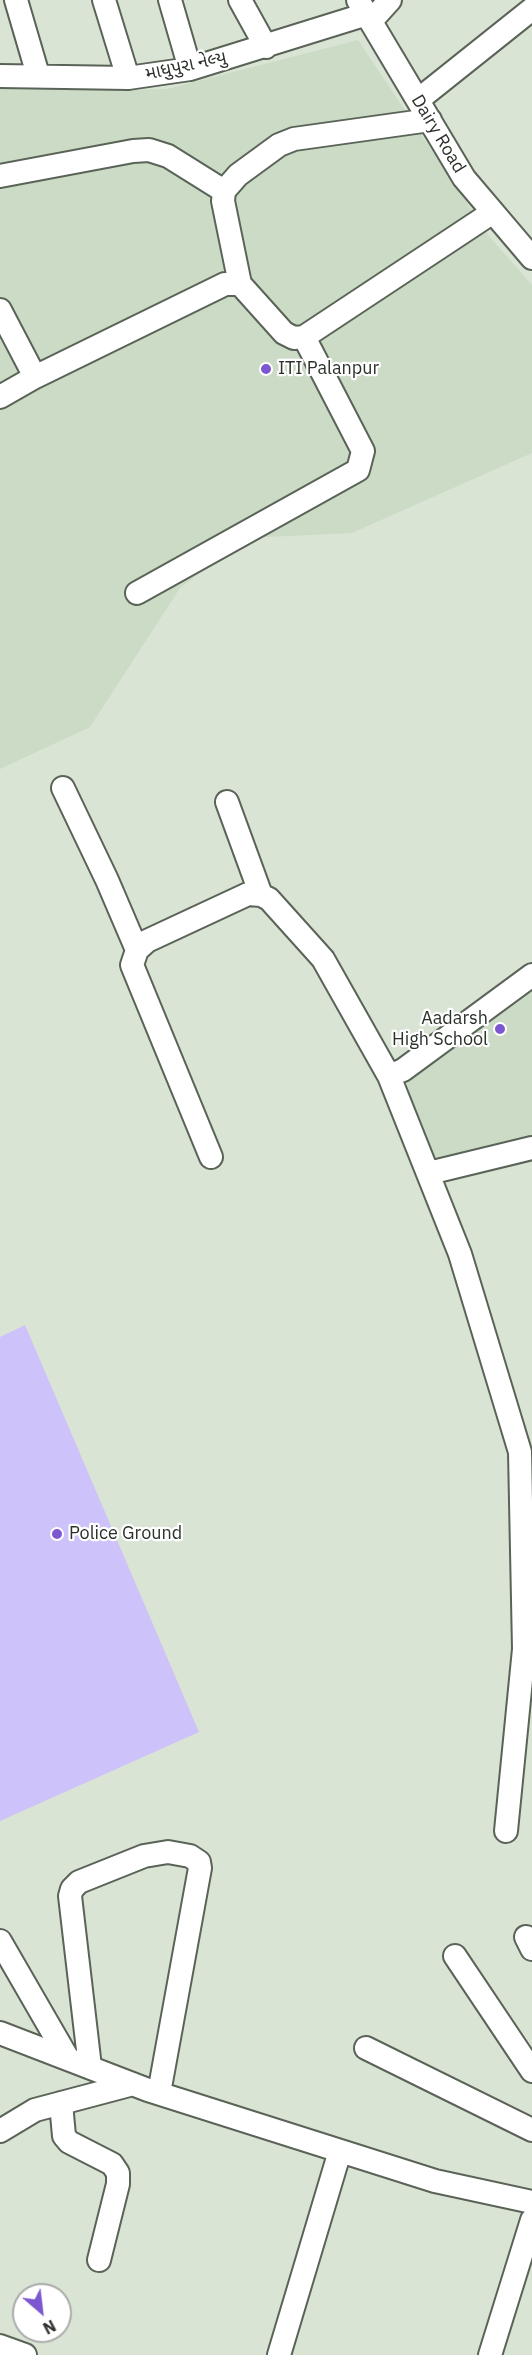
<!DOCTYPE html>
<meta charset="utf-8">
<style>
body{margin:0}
#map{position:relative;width:532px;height:2355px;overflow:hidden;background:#d9e4d5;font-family:"IBM Plex Sans",sans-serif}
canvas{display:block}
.north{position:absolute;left:12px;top:2283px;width:60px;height:60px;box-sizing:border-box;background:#fff;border:2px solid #aaacaa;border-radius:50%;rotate:152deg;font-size:16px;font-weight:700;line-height:24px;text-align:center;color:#2b302a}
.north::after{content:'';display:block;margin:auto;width:21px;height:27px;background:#7d57d0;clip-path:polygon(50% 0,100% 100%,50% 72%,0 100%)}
</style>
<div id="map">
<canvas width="532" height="2355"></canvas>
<div class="north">N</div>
</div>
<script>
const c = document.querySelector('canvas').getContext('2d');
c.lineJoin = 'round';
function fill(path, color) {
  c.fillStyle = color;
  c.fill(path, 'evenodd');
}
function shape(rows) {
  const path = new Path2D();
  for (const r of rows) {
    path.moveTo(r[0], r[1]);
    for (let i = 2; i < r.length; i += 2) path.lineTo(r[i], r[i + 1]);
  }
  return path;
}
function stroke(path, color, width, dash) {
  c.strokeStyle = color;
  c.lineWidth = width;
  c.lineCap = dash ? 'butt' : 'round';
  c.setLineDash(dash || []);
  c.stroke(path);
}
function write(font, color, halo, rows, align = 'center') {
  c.font = font + ' "IBM Plex Sans","Noto Sans Gujarati",sans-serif';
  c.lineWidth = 4.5;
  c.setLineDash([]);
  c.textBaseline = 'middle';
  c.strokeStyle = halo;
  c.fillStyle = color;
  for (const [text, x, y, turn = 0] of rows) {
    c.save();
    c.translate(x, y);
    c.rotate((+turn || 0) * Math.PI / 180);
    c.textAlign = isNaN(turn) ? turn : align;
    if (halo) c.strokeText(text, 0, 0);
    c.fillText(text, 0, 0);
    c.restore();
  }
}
fill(shape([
 [358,40,489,236,532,285,532,453,352,533,246,538,180,588,90,727,0,769,0,86,128,90,167,89],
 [532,982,532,1142,433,1165,404,1075]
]), '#cbdbc6');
fill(shape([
 [25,1325,199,1732,0,1821,0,1337]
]), '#cdc2f9');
const minor = shape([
 [16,0,38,75],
 [104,0,128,78],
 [170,0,190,69],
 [240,0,266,47],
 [358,0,464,178,532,258],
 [371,21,390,0],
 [0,76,128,78,190,69,367,14],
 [418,100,532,9],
 [0,176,133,151,149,150,168,156,224,191],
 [240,284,223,201,224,191,238,175,279,145,294,139,430,120],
 [0,310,35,377],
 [0,397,35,377,225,284,240,284,284,333,294,338,304,337,493,212],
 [137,593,358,470,363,451,304,337],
 [63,788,107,880,137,950],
 [227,802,261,895],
 [389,1076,460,1254,520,1452,524,1649,506,1831],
 [211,1157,132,965,137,950,147,941,248,894,261,895,269,899,323,959,389,1076,403,1070,532,975],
 [429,1173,532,1148],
 [526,1937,532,1949],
 [0,1941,67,2057],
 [455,1956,532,2071],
 [0,2033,148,2090,435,2181,532,2202],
 [366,2048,532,2130],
 [90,2067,70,1896,72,1889,79,1882,144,1856,168,1852,190,1856,199,1862,200,1868,159,2093],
 [61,2103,64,2136,69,2142,112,2164,118,2173,118,2184,99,2260],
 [0,2131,35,2110,133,2084],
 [0,2346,25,2355],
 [279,2355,340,2151],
 [490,2355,532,2220]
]);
stroke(minor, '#5a6357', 26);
stroke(minor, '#fff', 22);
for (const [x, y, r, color] of [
 [266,369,6,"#7d57d0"],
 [500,1029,6,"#7d57d0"],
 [57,1534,6,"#7d57d0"]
]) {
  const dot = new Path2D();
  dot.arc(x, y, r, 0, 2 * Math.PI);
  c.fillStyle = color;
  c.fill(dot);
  stroke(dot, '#fff', 2);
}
write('18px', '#2b302a', '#fff', [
 ["માધુપુરા નેલ્યુ",186,66,-12],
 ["Dairy Road",438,134,59]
]);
write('18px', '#2b302a', '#fff', [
 ["ITI Palanpur",278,369],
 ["Aadarsh",488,1019,"right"],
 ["High School",488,1040,"right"],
 ["Police Ground",69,1534]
], 'left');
</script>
